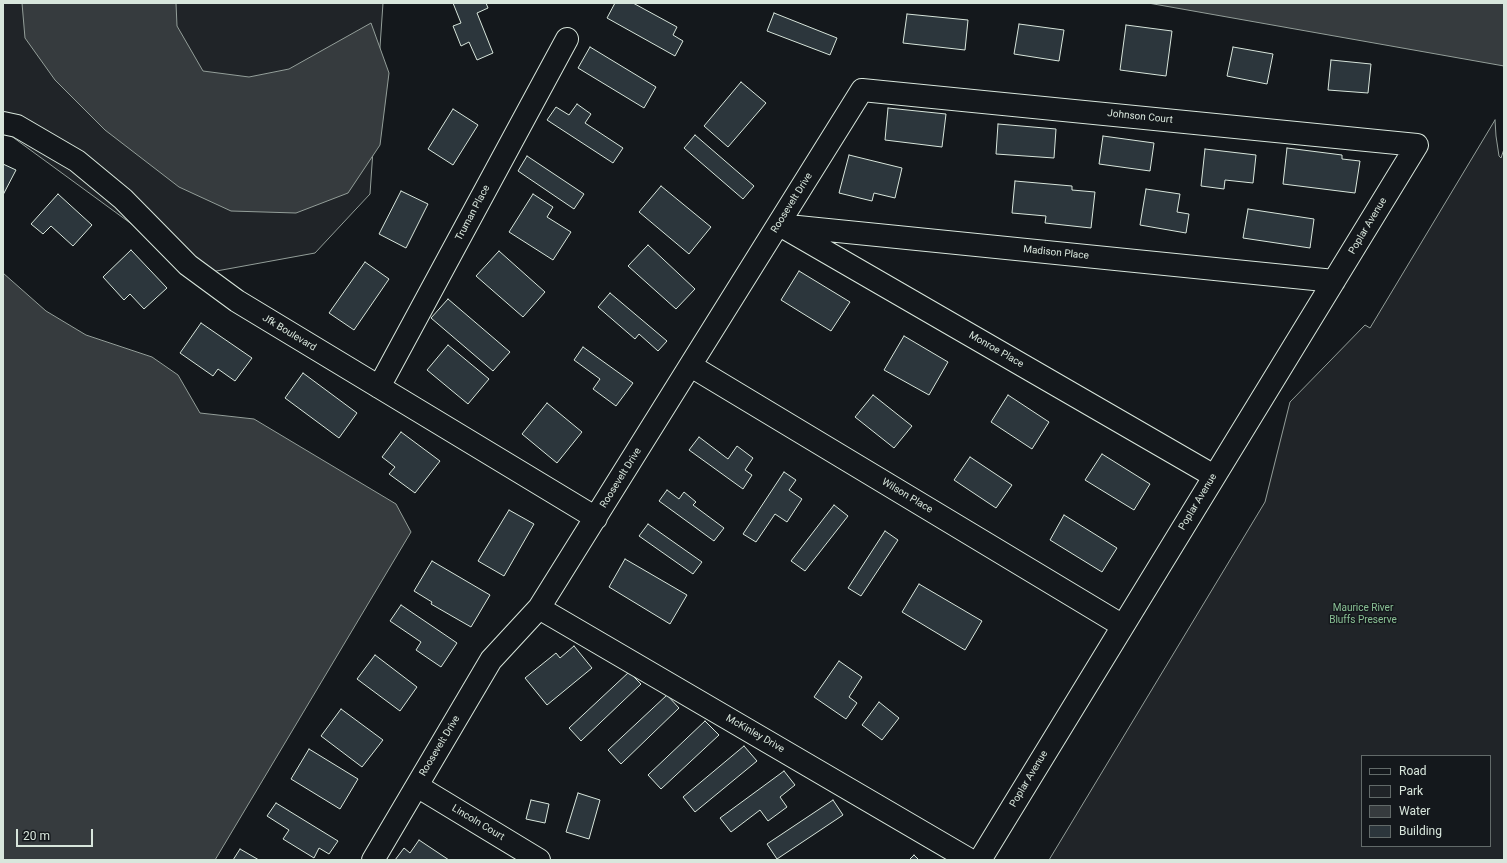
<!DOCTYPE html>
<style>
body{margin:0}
#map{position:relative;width:1507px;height:863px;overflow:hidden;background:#14181c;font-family:Roboto,sans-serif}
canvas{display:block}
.frame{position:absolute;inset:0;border:4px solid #d8e6dc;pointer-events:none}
.legend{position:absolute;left:1361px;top:755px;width:130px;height:92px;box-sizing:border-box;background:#14181c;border:1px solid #626a69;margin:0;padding:5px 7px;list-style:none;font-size:12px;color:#d8e6dc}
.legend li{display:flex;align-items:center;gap:8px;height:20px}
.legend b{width:20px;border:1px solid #626a69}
.scale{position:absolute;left:16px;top:829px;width:77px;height:18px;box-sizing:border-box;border:2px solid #d8e6dc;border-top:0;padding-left:5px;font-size:12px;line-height:14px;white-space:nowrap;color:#d8e6dc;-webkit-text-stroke:3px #14181c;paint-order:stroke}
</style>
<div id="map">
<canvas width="1507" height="863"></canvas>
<div class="frame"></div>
<ul class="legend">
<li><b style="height:5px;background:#14181c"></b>Road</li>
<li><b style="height:11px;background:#202428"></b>Park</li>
<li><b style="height:11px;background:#363b3e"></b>Water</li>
<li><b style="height:11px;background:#2c363c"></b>Building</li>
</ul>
<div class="scale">20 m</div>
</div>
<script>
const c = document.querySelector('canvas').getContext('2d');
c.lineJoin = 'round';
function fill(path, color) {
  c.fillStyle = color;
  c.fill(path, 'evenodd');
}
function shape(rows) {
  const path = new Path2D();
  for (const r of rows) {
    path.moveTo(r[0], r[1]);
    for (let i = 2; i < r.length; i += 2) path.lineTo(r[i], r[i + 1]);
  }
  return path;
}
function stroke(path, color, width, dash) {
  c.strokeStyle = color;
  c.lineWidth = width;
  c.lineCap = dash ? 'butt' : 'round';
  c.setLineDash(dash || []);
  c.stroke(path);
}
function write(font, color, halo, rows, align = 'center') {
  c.font = font + ' Roboto,sans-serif';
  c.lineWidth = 3;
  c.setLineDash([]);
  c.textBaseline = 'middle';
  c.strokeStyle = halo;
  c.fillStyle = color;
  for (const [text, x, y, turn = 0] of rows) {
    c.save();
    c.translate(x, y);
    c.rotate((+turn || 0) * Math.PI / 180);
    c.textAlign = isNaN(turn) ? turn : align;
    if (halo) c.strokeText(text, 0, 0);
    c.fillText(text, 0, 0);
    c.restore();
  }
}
const green = shape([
 [3,3,383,3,370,194,315,253,200,274,3,130,3,3],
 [1495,120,1496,136,1499,156,1501,158,1504,149,1504,860,1049,860,1265,502,1290,402,1365,325,1370,328,1495,120],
 [1362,756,1490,756,1490,846,1362,846,1362,756]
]);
fill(green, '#202428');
stroke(green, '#939e99', 1);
const water = shape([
 [22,3,176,3,177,26,203,71,249,77,289,69,371,23,389,73,380,145,348,193,296,213,231,211,179,187,105,130,55,80,25,38,22,3],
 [1148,3,1504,3,1504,66,1148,3],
 [3,273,46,311,86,335,152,357,178,375,200,413,254,419,396,504,411,532,215,860,3,860,3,273]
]);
fill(water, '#363b3e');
stroke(water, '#939e99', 1);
const building = shape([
 [453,3,486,3,488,8,477,13,493,53,477,60,469,42,461,46,453,26,461,23,453,3],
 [615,3,633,3,677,27,673,35,683,41,675,56,607,18,615,3],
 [774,13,837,38,830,55,767,31,774,13],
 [907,14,968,20,965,50,903,43,907,14],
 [1019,24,1064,30,1059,61,1014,54,1019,24],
 [1126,25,1172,31,1166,76,1120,70,1126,25],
 [590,47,656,87,644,108,578,68,590,47],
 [1233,47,1273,54,1267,84,1227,76,1233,47],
 [1331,60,1371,64,1368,93,1328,90,1331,60],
 [741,82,766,103,728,147,704,126,741,82],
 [577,104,591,114,585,123,623,148,613,163,547,120,556,107,569,115,577,104],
 [888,108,946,114,942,147,885,140,888,108],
 [453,109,478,125,453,165,428,149,453,109],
 [998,124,1056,129,1054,158,996,154,998,124],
 [695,135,754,186,743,199,684,148,695,135],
 [1103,136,1154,143,1150,171,1099,164,1103,136],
 [1287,148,1342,155,1342,159,1360,161,1355,193,1283,184,1287,148],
 [1205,149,1256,155,1253,183,1225,180,1224,189,1201,186,1205,149],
 [849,155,902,168,895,198,874,193,872,201,839,193,849,155],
 [527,156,584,194,574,209,518,171,527,156],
 [3,164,16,170,3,195,3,164],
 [1015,181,1072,186,1072,190,1095,192,1091,228,1045,223,1046,216,1012,213,1015,181],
 [661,186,711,227,689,254,639,212,661,186],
 [1146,189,1180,194,1177,212,1189,214,1186,233,1140,225,1146,189],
 [401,191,428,204,406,248,379,234,401,191],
 [58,194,92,225,73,246,51,226,43,234,31,224,58,194],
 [533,194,553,207,547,217,571,232,553,260,509,232,533,194],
 [1248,209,1314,219,1310,248,1243,238,1248,209],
 [648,245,695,289,676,309,628,266,648,245],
 [131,250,167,288,144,309,130,294,124,300,103,277,131,250],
 [499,251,545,292,523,317,476,276,499,251],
 [365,262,389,279,354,330,329,313,365,262],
 [799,271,850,302,831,331,781,300,799,271],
 [610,293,667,341,658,351,639,334,635,339,598,307,610,293],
 [448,299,510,352,493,371,431,318,448,299],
 [201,323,252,358,235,381,218,369,213,376,180,353,201,323],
 [904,336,948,362,929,395,884,370,904,336],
 [448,345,489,379,468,404,427,370,448,345],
 [583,347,633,383,616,406,593,389,600,379,574,360,583,347],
 [303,373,357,413,339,438,285,398,303,373],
 [873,395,912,426,894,448,855,417,873,395],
 [1008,395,1049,422,1032,449,991,422,1008,395],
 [547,403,582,432,557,463,522,434,547,403],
 [401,432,440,461,415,493,389,474,395,467,382,457,401,432],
 [699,437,728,459,737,446,753,458,745,470,752,475,743,489,689,450,699,437],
 [1102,454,1150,484,1134,510,1085,480,1102,454],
 [970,457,1012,485,996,508,954,480,970,457],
 [784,472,796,480,789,490,802,499,787,522,775,514,756,542,743,534,784,472],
 [667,490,679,499,684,492,696,502,693,505,724,528,714,541,659,501,667,490],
 [834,505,848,516,805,571,791,561,834,505],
 [509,510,534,524,504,576,478,561,509,510],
 [1064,515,1117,548,1102,572,1050,540,1064,515],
 [648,524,702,562,693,574,639,536,648,524],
 [885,531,898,540,861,596,848,588,885,531],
 [625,559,687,595,670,624,609,587,625,559],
 [432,561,490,595,471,627,431,604,432,602,414,591,432,561],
 [919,584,982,621,965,650,902,612,919,584],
 [401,605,457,643,441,667,416,650,421,642,390,621,401,605],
 [574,646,592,668,547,705,525,678,556,653,560,658,574,646],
 [375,655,417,687,400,711,357,679,375,655],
 [839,661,862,677,849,697,857,703,846,719,814,697,839,661],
 [629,672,641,684,581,741,569,728,629,672],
 [667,695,679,708,621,764,608,750,667,695],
 [879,702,899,718,882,740,862,725,879,702],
 [341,709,383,740,362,767,321,736,341,709],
 [705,721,719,735,661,789,648,775,705,721],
 [744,746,757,761,695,812,683,797,744,746],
 [309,749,358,779,340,809,291,779,309,749],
 [784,771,795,785,780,797,787,807,768,821,760,810,731,832,720,818,784,771],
 [578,793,600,800,589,839,566,832,578,793],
 [531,800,549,804,545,823,526,819,531,800],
 [833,800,843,815,777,859,767,844,833,800],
 [276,803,338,841,329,854,319,848,314,858,283,839,289,830,267,816,276,803],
 [419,840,449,860,395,860,404,848,410,853,419,840],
 [240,849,259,860,233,860,240,849],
 [914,855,919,860,909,860,914,855]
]);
fill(building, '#2c363c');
stroke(building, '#d8e6dc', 1);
const minor = shape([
 [3,123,17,126,77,161,123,199,188,265,237,301,596,518],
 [778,225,1334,281],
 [785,228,1214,476],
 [691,366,1123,626],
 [379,387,567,39],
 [539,608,970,860],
 [417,786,539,860],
 [373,860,491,660,539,608,862,90,1417,145,980,860]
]);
stroke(minor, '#d8e6dc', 24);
stroke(minor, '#14181c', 22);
write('10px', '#d8e6dc', '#14181c', [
 ["Johnson Court",1140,117,6],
 ["Roosevelt Drive",792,203,-58],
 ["Truman Place",473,213,-62],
 ["Poplar Avenue",1368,226,-59],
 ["Madison Place",1056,253,6],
 ["Jfk Boulevard",289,333,31],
 ["Monroe Place",996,350,30],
 ["Roosevelt Drive",621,478,-58],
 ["Wilson Place",907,496,31],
 ["Poplar Avenue",1198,502,-59],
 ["McKinley Drive",755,734,30],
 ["Roosevelt Drive",440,746,-59],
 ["Poplar Avenue",1029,779,-59],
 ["Lincoln Court",478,823,31]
]);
write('10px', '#8ac095', '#14181c', [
 ["Maurice River",1363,608],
 ["Bluffs Preserve",1363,620]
]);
</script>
